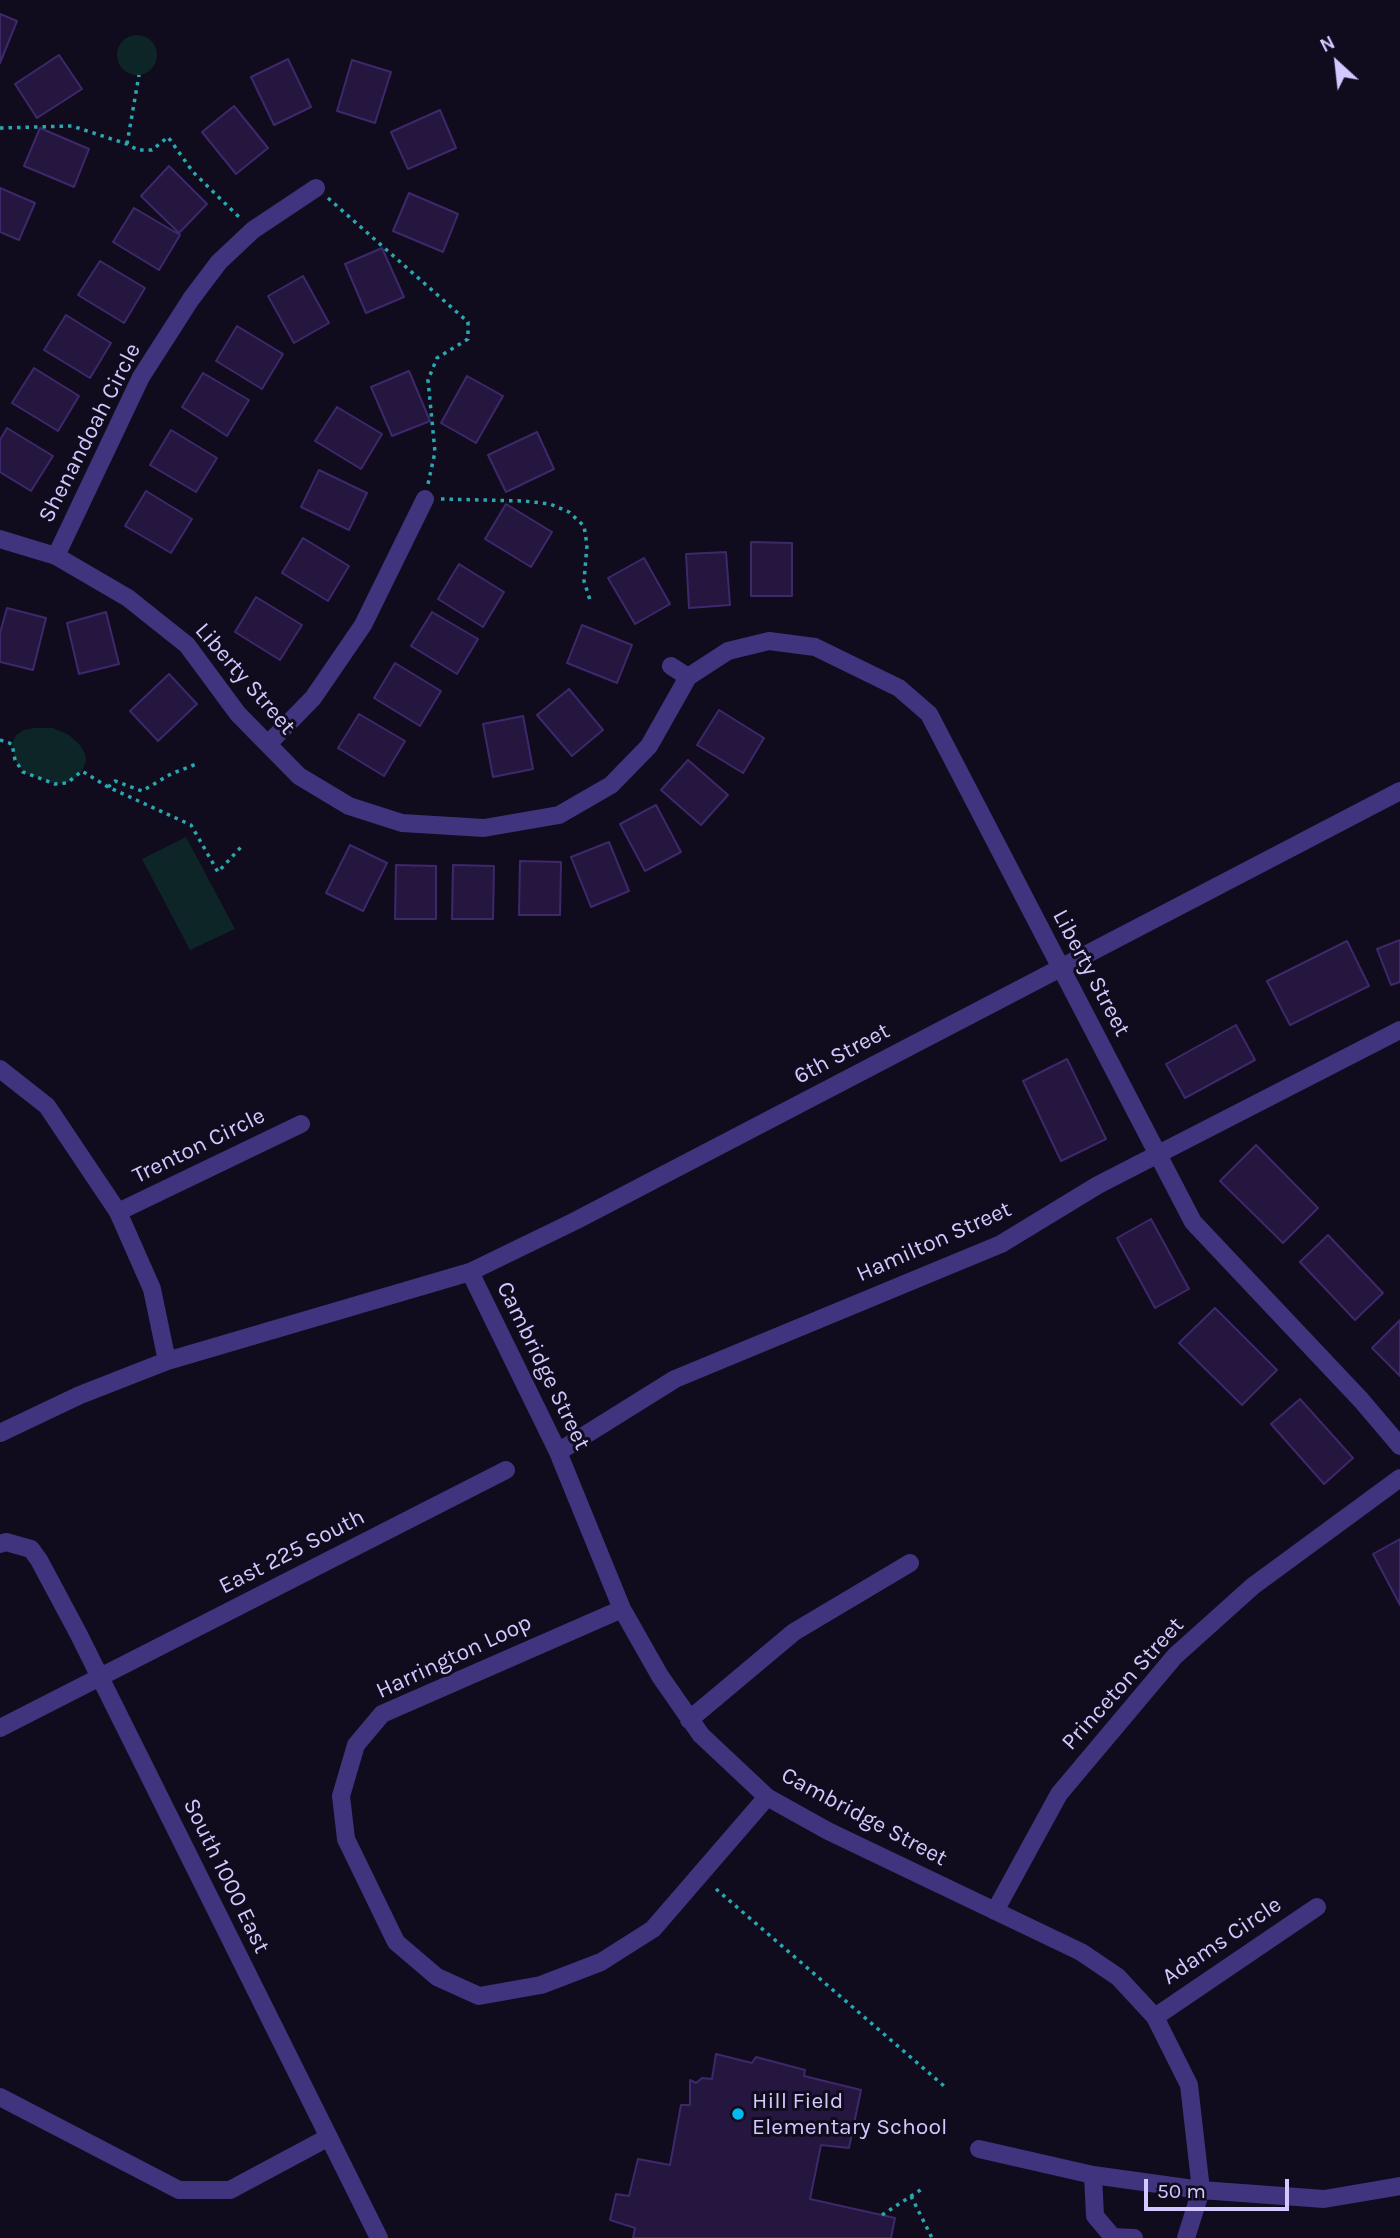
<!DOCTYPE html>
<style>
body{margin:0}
#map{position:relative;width:1400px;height:2238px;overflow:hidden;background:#100b1d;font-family:Karla,sans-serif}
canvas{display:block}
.north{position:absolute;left:1302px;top:28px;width:70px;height:70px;-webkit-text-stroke:5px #100b1d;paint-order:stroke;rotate:333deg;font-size:19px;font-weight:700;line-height:28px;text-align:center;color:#d5c7ff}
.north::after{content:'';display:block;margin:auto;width:24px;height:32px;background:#d5c7ff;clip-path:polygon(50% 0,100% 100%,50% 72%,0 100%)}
.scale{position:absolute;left:1144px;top:2179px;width:145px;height:32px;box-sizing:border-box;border:4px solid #d5c7ff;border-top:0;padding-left:9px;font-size:21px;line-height:24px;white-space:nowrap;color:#d5c7ff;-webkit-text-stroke:5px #100b1d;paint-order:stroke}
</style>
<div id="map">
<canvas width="1400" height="2238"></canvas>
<div class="north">N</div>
<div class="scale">50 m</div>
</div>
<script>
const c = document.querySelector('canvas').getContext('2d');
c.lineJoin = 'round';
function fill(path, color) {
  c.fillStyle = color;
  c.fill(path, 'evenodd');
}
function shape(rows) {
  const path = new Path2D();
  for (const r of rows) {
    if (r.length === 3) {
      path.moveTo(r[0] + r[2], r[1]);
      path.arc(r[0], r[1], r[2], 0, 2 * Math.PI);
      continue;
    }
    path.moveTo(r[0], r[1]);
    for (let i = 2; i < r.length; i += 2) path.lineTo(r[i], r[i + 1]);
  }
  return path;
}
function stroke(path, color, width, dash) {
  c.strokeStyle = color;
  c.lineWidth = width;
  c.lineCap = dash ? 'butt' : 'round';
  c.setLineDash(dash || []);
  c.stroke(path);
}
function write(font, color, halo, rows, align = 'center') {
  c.font = font + ' Karla,sans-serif';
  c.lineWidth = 6;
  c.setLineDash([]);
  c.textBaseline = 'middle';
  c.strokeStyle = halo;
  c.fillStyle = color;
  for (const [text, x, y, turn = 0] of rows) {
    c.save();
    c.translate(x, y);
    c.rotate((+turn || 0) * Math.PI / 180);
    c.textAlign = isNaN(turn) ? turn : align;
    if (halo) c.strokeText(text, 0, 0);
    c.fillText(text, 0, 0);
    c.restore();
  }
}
fill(shape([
 [137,55,20],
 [35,728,53,728,69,735,79,744,85,753,86,761,82,771,77,777,67,783,55,784,23,772,15,760,12,744,16,735,24,730],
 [186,837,235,929,190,950,142,859]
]), '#0e2527');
const building = shape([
 [0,14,17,21,0,63,0,14],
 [59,55,82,89,37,118,15,84,59,55],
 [288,59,311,107,274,125,251,77,288,59],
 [352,60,391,72,375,123,337,111,352,60],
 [234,106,268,148,236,174,202,132,234,106],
 [440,110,456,148,408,169,391,132,440,110],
 [40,128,89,149,74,187,24,166,40,128],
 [169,166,207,204,179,233,141,196,169,166],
 [0,188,35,203,19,240,0,232,0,188],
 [409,193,458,214,443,252,393,231,409,193],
 [134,208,180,235,159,270,113,242,134,208],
 [382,248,404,297,366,313,345,264,382,248],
 [100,261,145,288,124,323,78,295,100,261],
 [303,276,329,323,294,343,268,296,303,276],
 [66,315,111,343,90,378,44,350,66,315],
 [237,326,283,354,262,389,216,361,237,326],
 [34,368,79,396,58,431,12,403,34,368],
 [409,371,430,421,392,436,371,387,409,371],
 [203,373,249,400,227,436,182,407,203,373],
 [467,376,503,396,476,443,441,423,467,376],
 [337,407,382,434,361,469,315,441,337,407],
 [7,428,53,456,31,491,0,472,0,440,7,428],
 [171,430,217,458,196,492,150,465,171,430],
 [537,432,554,469,506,492,488,455,537,432],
 [319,470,367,493,349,530,301,507,319,470],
 [146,491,192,519,171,553,125,526,146,491],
 [506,504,552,532,531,567,485,539,506,504],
 [303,538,349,566,328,601,282,573,303,538],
 [751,542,792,543,792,596,751,596,751,542],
 [726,552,730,605,689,608,686,554,726,552],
 [644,558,670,604,635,624,608,578,644,558],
 [459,564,504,592,483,627,438,599,459,564],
 [256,597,302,625,280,660,235,632,256,597],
 [7,608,46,618,33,670,0,662,0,633,7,608],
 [106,612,119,664,79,674,67,623,106,612],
 [432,612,478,639,457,674,411,646,432,612],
 [582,625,632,645,617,683,567,663,582,625],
 [395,663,441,691,420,726,374,698,395,663],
 [169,674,197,704,158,741,130,711,169,674],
 [569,689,603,730,572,756,537,715,569,689],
 [719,710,764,738,743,773,697,745,719,710],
 [359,714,405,741,384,776,338,748,359,714],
 [523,716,533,769,493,777,483,724,523,716],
 [688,760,728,795,701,825,661,790,688,760],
 [656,805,681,852,645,871,620,824,656,805],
 [609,842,629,891,591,907,571,857,609,842],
 [350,845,387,863,363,911,326,893,350,845],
 [520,861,561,862,560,915,519,915,520,861],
 [396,865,436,866,436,919,395,919,396,865],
 [453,865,494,866,493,919,452,919,453,865],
 [1400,940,1400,982,1391,985,1377,949,1400,940],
 [1347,941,1369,986,1290,1025,1267,981,1347,941],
 [1236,1025,1255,1060,1185,1098,1166,1064,1236,1025],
 [1067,1059,1106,1139,1061,1161,1023,1081,1067,1059],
 [1256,1145,1318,1208,1283,1243,1220,1181,1256,1145],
 [1151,1219,1189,1289,1155,1308,1117,1238,1151,1219],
 [1328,1235,1383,1293,1355,1320,1300,1262,1328,1235],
 [1215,1308,1277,1370,1242,1405,1179,1343,1215,1308],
 [1400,1320,1400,1376,1372,1348,1400,1320],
 [1300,1399,1353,1458,1324,1484,1271,1424,1300,1399],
 [1400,1539,1400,1605,1373,1554,1400,1539],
 [716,2054,752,2063,756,2057,805,2070,804,2076,861,2090,849,2148,821,2145,810,2199,895,2218,891,2238,633,2238,635,2228,610,2220,616,2194,629,2196,638,2159,670,2165,681,2105,690,2105,690,2080,696,2083,702,2078,712,2079,716,2054]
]);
fill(building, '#24163f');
stroke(building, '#3e286c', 2);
stroke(shape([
 [0,128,72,126,127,144,138,150,152,150,168,137,193,172,241,219],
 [127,144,139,75],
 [328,198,468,322,468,339,437,358,428,380,435,452,428,484],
 [441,499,524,501,550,504,569,512,584,526,587,545,584,581,590,600],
 [0,740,12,744,15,760,23,772,55,784,67,783,82,771,108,787,191,825,218,872,241,847],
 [108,787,115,781,142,791,171,774,199,763],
 [716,1889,944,2086],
 [911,2196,932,2238],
 [882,2215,922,2189]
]), '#29a8b1', 3.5, [3.5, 5]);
stroke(shape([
 [0,539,56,556,128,598,187,645,238,714,299,776,349,806,402,823,484,828,559,815,611,785,649,746,688,677,728,651,769,641,815,647,899,688,929,714,1193,1222,1361,1400,1400,1446],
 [56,556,141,377,191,299,219,262,253,230,316,188],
 [671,666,688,677],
 [268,744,313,698,363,625,425,499],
 [0,1069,47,1106,118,1212,152,1289,167,1361],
 [118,1212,301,1124],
 [470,1272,558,1452,622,1609,660,1676,701,1735,767,1797,828,1831,1081,1952,1118,1977,1155,2017,1189,2085,1201,2190,1186,2238],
 [0,1433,80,1395,167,1361,470,1272,575,1221,1400,791],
 [558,1452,675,1379,1001,1244,1098,1185,1400,1030],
 [0,1544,6,1542,31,1549,39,1560,78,1633,379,2238],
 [622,1609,382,1714,356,1745,341,1796,346,1839,396,1942,437,1977,479,1996,541,1985,601,1962,653,1929,767,1797],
 [689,1720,794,1632,910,1563],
 [0,1728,506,1470],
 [995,1911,1059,1794,1175,1656,1253,1586,1400,1478],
 [1155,2017,1317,1907],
 [0,2097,179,2190,230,2190,329,2137],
 [979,2149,1093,2175,1201,2190,1324,2199,1400,2186],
 [1093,2175,1095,2216,1113,2237,1134,2238]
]), '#40347e', 18);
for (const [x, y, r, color] of [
 [738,2114,7,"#00bbf2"]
]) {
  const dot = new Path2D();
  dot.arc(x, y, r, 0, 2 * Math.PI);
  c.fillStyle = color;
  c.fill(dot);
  stroke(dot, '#100b1d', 2.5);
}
write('23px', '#d5c7ff', '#100b1d', [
 ["Shenandoah Circle",90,433,-63],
 ["Liberty Street",245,679,49],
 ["Liberty Street",1091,973,62],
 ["6th Street",842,1054,-28],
 ["Trenton Circle",199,1146,-26],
 ["Hamilton Street",934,1242,-24],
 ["Cambridge Street",543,1366,64],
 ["East 225 South",292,1552,-27],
 ["Harrington Loop",454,1657,-25],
 ["Princeton Street",1123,1684,-48],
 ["Cambridge Street",864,1817,28],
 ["South 1000 East",226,1876,64],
 ["Adams Circle",1222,1941,-34]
]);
write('23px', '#d5c7ff', '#100b1d', [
 ["Hill Field",752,2101],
 ["Elementary School",752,2127]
], 'left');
</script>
